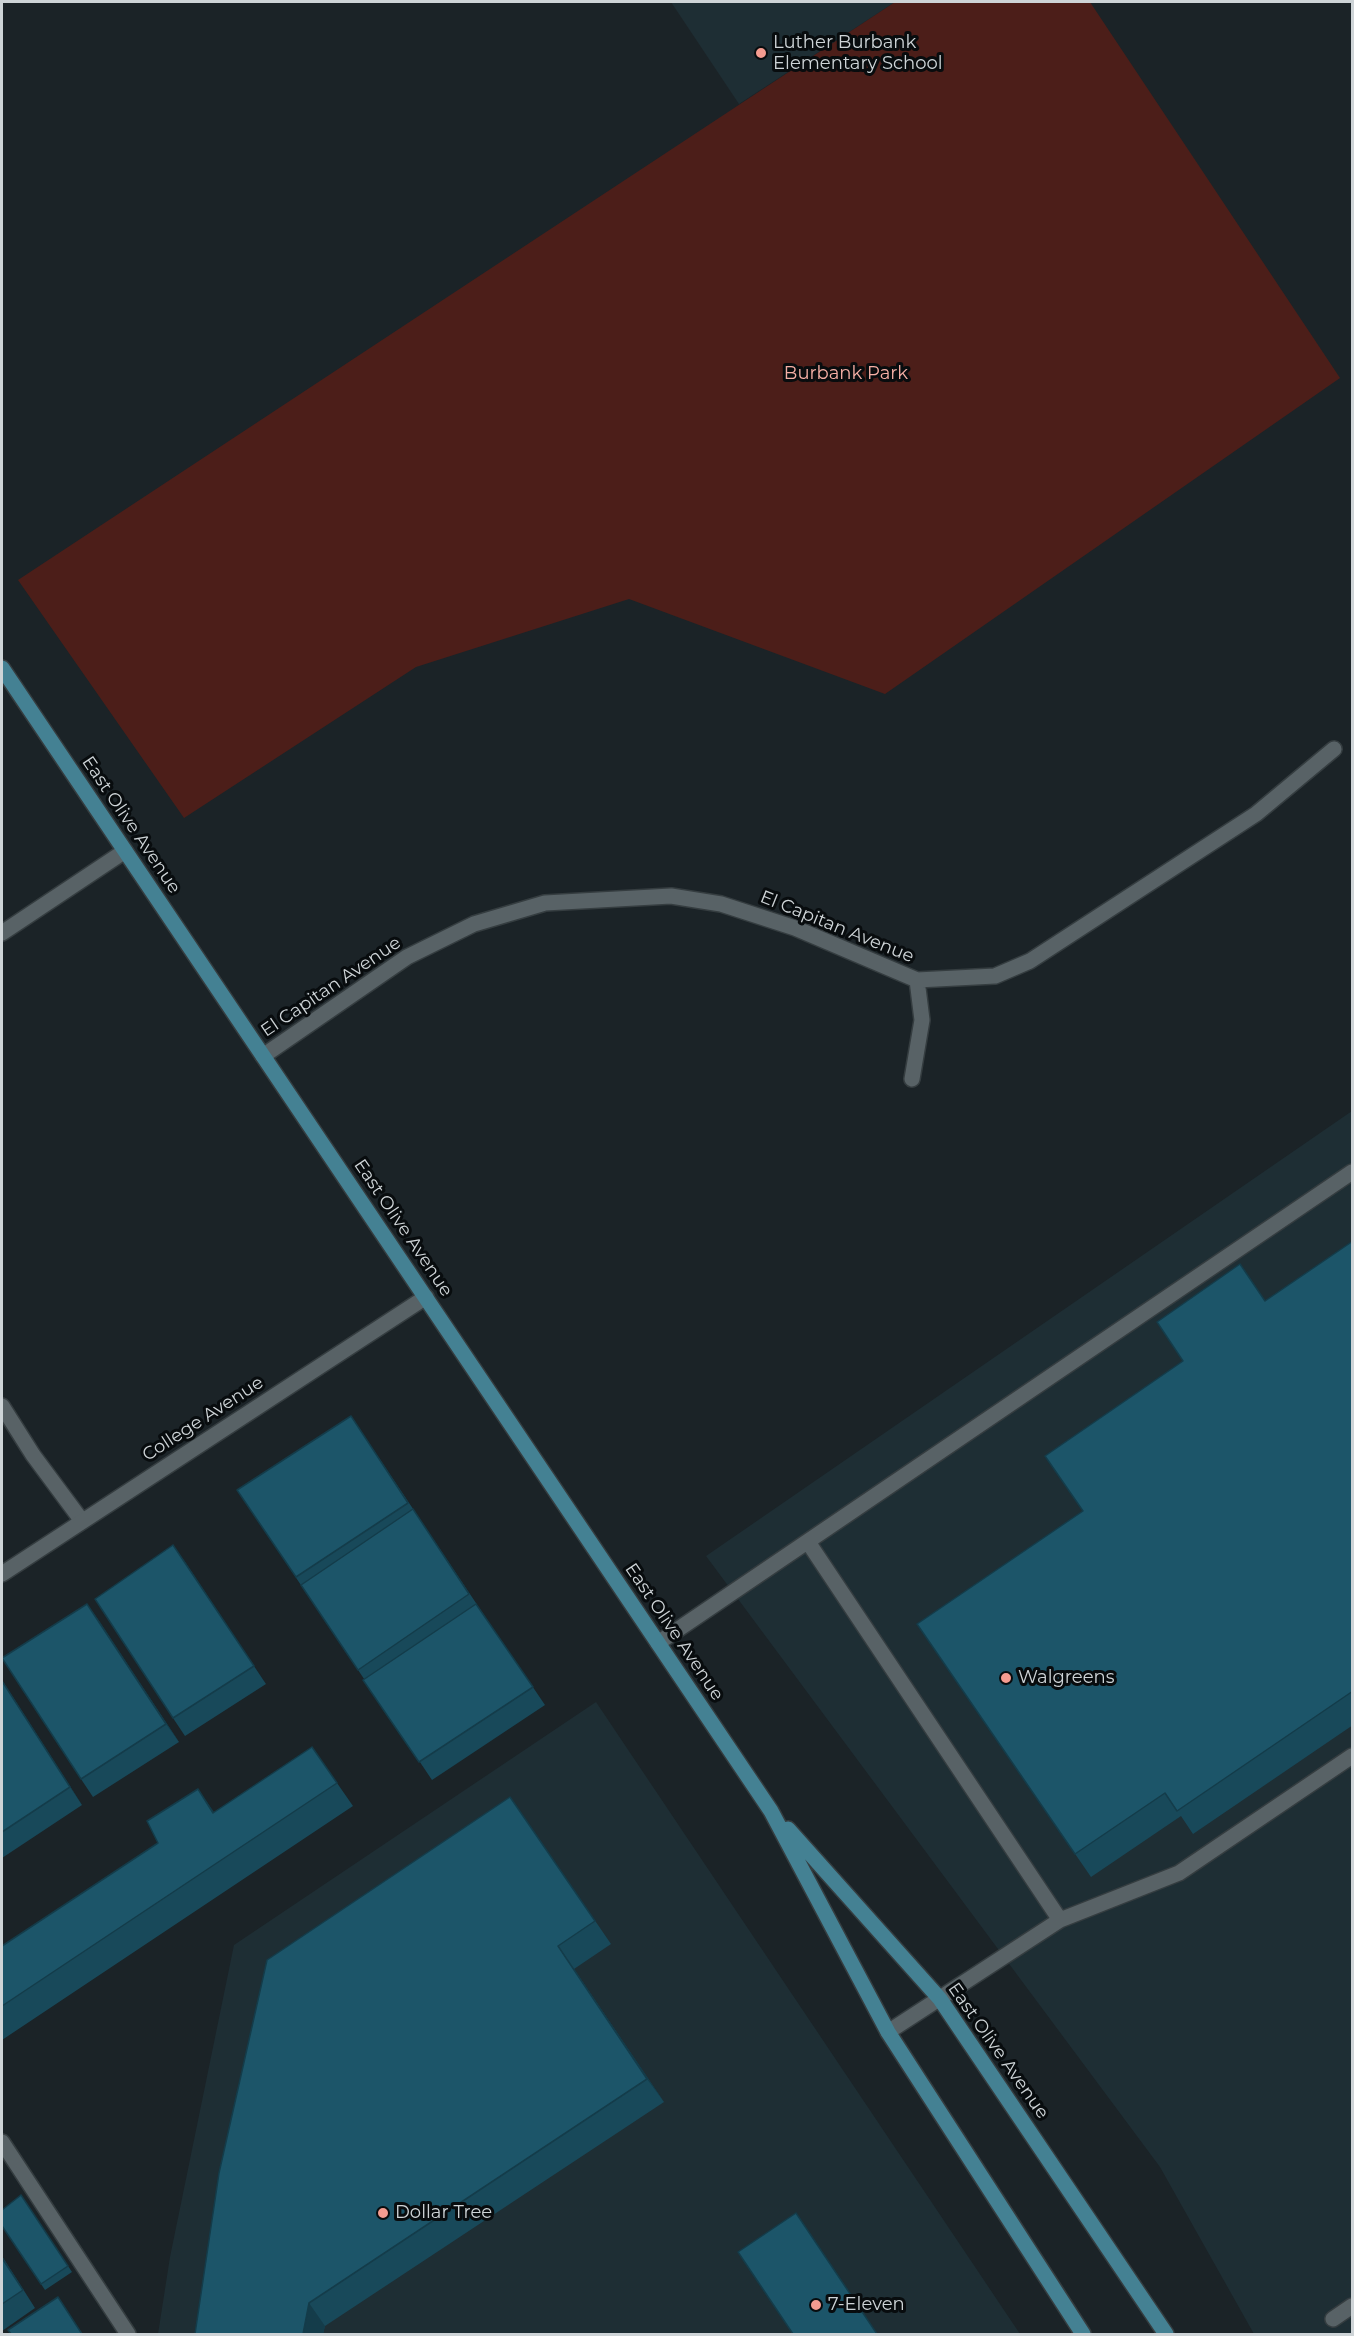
<!DOCTYPE html>
<style>
body{margin:0}
#map{position:relative;width:1354px;height:2336px;overflow:hidden;background:#1b2327;font-family:Montserrat,sans-serif}
canvas{display:block}
.frame{position:absolute;inset:0;border:3px solid #ced4d7;pointer-events:none}
</style>
<div id="map">
<canvas width="1354" height="2336"></canvas>
<div class="frame"></div>
</div>
<script>
const c = document.querySelector('canvas').getContext('2d');
c.lineJoin = 'round';
function fill(path, color) {
  c.fillStyle = color;
  c.fill(path, 'evenodd');
}
function shape(rows) {
  const path = new Path2D();
  for (const r of rows) {
    path.moveTo(r[0], r[1]);
    for (let i = 2; i < r.length; i += 2) path.lineTo(r[i], r[i + 1]);
  }
  return path;
}
function stroke(path, color, width, dash) {
  c.strokeStyle = color;
  c.lineWidth = width;
  c.lineCap = dash ? 'butt' : 'round';
  c.setLineDash(dash || []);
  c.stroke(path);
}
function write(font, color, halo, rows, align = 'center') {
  c.font = font + ' Montserrat,sans-serif';
  c.lineWidth = 6;
  c.setLineDash([]);
  c.textBaseline = 'middle';
  c.strokeStyle = halo;
  c.fillStyle = color;
  for (const [text, x, y, turn = 0] of rows) {
    c.save();
    c.translate(x, y);
    c.rotate((+turn || 0) * Math.PI / 180);
    c.textAlign = isNaN(turn) ? turn : align;
    if (halo) c.strokeText(text, 0, 0);
    c.fillText(text, 0, 0);
    c.restore();
  }
}
fill(shape([
 [671,2,895,2,739,104],
 [1352,1111,1352,2334,1254,2334,1160,2167,706,1556],
 [596,1702,1020,2334,158,2334,170,2257,234,1945]
]), '#1e2e34');
fill(shape([
 [895,2,1090,2,1340,378,885,694,629,599,416,667,184,818,18,580]
]), '#4c1e19');
const service = shape([
 [2,1406,33,1455,82,1521],
 [808,1542,1060,1920],
 [658,1643,1352,1172],
 [888,2032,1060,1920,1179,1873,1352,1756],
 [1333,2319,1352,2306]
]);
const minor = shape([
 [2,933,125,851],
 [263,1056,407,957,474,924,545,903,671,896,721,904,795,928,917,980,995,976,1030,961,1256,814,1334,749],
 [912,1079,922,1020,917,980],
 [2,1574,426,1297],
 [2,2142,128,2334]
]);
const secondary = shape([
 [2,668,771,1811,888,2032,1083,2334],
 [788,1829,940,1999,1166,2334]
]);
stroke(service, '#353d40', 18);
stroke(minor, '#353d40', 18);
stroke(secondary, '#353d40', 18);
stroke(service, '#586266', 15);
stroke(minor, '#586266', 15);
stroke(secondary, '#448193', 15);
fill(shape([
 [1353,1241,1353,1725,1193,1834,1181,1816,1091,1877,917,1624,1083,1511,1266,1300],
 [363,1434,482,1612,545,1705,432,1780,237,1490],
 [173,1545,266,1684,185,1736,173,1718],
 [87,1604,179,1742,93,1797,81,1779],
 [2,1680,82,1805,2,1858],
 [312,1747,353,1806,2,2040,2,1946,214,1812],
 [526,1820,611,1944,574,1969,664,2102,325,2326,323,2334,219,2173],
 [21,2195,72,2272,45,2290,2,2226],
 [2,2256,35,2308,2,2331]
]), '#18495a');
fill(shape([
 [173,1545,186,1563,266,1684,254,1666],
 [87,1604,100,1622,179,1742,166,1724],
 [2,1680,4,1683,82,1805,70,1787],
 [198,1789,214,1812,213,1813],
 [558,1946,574,1969,664,2102,647,2079],
 [309,2303,325,2326,323,2334,303,2334]
]), '#143c4a');
const building = shape([
 [1353,1241,1353,1691,1177,1811,1165,1793,1075,1854,917,1624,1083,1511,1045,1456,1183,1361,1157,1322,1240,1264,1265,1301,1353,1241],
 [351,1416,408,1503,296,1577,237,1490,351,1416],
 [413,1509,469,1594,358,1670,301,1585,413,1509],
 [173,1545,254,1666,173,1718,95,1599,173,1545],
 [87,1604,166,1724,81,1779,2,1658,87,1604],
 [476,1604,533,1687,419,1762,363,1680,476,1604],
 [2,1681,70,1787,2,1832,2,1681],
 [312,1747,337,1783,2,2006,2,1946,158,1843,147,1821,198,1789,213,1813,312,1747],
 [510,1797,595,1921,558,1946,647,2079,309,2303,303,2334,195,2334,219,2173,267,1960,510,1797],
 [21,2195,68,2266,41,2284,2,2226,2,2210,21,2195],
 [796,2213,877,2334,793,2334,738,2252,796,2213],
 [2,2258,23,2290,2,2304,2,2258],
 [58,2297,82,2334,11,2334,8,2330,58,2297]
]);
fill(building, '#1c5569');
stroke(building, '#143c4a', 1.5);
for (const [x, y, r, color] of [
 [761,53,6,"#f59c90"],
 [1006,1678,6,"#f59c90"],
 [383,2213,6,"#f59c90"],
 [816,2305,6,"#f59c90"]
]) {
  const dot = new Path2D();
  dot.arc(x, y, r, 0, 2 * Math.PI);
  c.fillStyle = color;
  c.fill(dot);
  stroke(dot, '#080c0e', 2);
}
write('18px', '#ced4d7', '#080c0e', [
 ["Luther Burbank",773,43],
 ["Elementary School",773,64],
 ["Walgreens",1018,1678],
 ["Dollar Tree",395,2213],
 ["7-Eleven",828,2305]
], 'left');
write('18px', '#f6afa5', '#080c0e', [
 ["Burbank Park",846,374]
]);
write('18px', '#ced4d7', '#080c0e', [
 ["East Olive Avenue",131,825,56],
 ["El Capitan Avenue",837,927,22],
 ["El Capitan Avenue",331,987,-34],
 ["East Olive Avenue",403,1228,56],
 ["College Avenue",203,1419,-33],
 ["East Olive Avenue",674,1632,56],
 ["East Olive Avenue",998,2051,55]
]);
</script>
